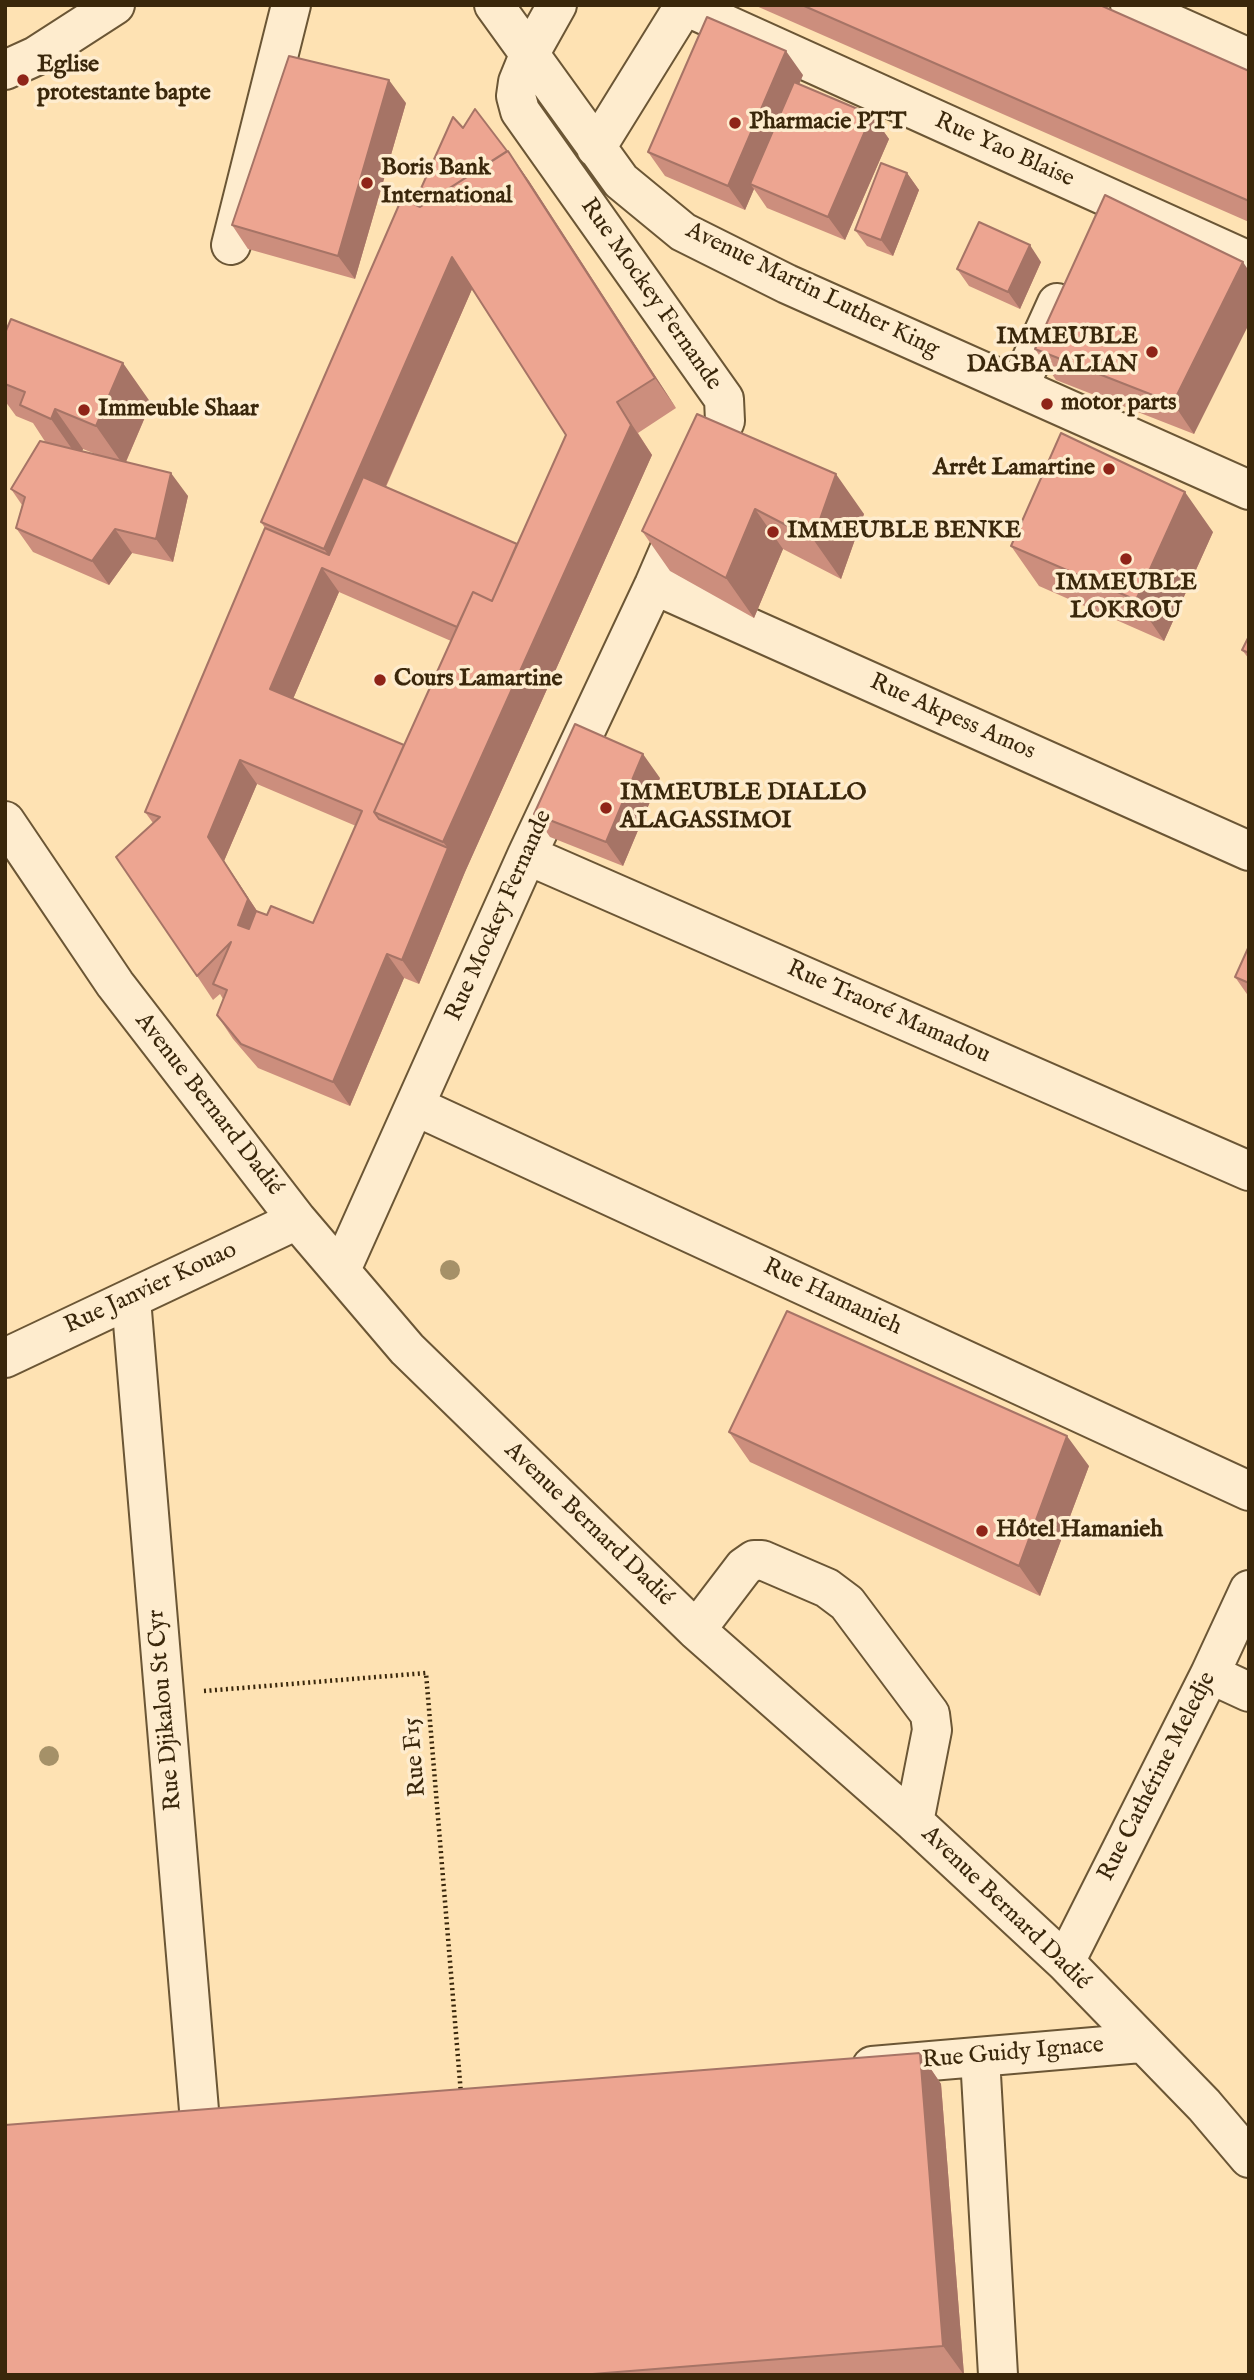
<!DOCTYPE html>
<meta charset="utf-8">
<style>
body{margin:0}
#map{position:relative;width:1254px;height:2380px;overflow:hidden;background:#fee2b3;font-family:"IM FELL English",serif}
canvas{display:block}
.frame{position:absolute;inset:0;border:7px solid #3a270b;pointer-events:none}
</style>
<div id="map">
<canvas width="1254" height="2380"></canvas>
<div class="frame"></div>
</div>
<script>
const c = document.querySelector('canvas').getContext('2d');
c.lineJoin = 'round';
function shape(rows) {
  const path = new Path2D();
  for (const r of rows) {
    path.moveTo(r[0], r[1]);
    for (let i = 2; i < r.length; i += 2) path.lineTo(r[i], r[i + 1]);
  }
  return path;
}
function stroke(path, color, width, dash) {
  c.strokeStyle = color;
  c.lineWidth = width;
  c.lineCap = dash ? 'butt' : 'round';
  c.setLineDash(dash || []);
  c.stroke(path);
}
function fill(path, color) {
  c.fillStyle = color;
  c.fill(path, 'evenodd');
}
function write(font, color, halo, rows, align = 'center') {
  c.font = font + ' "IM FELL English",serif';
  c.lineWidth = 7;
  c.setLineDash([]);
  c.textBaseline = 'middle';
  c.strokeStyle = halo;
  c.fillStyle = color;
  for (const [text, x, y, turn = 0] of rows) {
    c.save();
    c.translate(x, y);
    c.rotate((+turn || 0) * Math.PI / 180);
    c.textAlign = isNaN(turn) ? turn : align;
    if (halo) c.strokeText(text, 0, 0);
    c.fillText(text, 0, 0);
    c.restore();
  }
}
const minor = shape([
 [494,5,621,181,683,232,787,284,1249,490],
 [683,5,1249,261],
 [1130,5,1249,58],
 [5,70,36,56,115,5],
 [596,148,684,6],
 [231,245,291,5],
 [1019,387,1057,303],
 [654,585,1249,851],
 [5,821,115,984,297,1220,407,1349,696,1630,914,1822,1065,1962,1204,2105,1249,2158],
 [527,855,1249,1171],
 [415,1106,1249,1491],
 [341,1270,527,855,654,585,725,421,724,399,520,111,516,96,518,82,529,55,557,5],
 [131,1299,200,2122],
 [5,1358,297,1220],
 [696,1630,744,1567,754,1560,762,1560,827,1588,847,1603,930,1714,932,1730,914,1822],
 [1210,1674,1249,1692],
 [1065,1962,1210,1674,1249,1590],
 [980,2057,998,2375],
 [872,2066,1141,2043]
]);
stroke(minor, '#6b5635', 42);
stroke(shape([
 [204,1691,426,1673,461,2094]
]), '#3a270b', 4.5, [2, 3.5]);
stroke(minor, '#feecce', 38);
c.fillStyle = '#a59168';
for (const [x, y] of [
 [450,1270],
 [49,1756]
]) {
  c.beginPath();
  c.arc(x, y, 10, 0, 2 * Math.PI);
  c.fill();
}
fill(shape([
 [754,5,1100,5,1249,71,1249,222],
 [803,75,799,84,872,115,889,139,845,240,767,208,754,189,745,210,665,176,648,152],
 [406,103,355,279,248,249,232,225],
 [463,128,508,151,529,181,676,408,638,433,652,455,465,872,419,984,404,978,350,1106,258,1068,233,1039,217,1015,223,999,220,994,213,1000,197,976,153,823,145,812,265,528,261,522,414,204],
 [472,289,566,435,517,544,386,487],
 [339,592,451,641,404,745,293,699],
 [257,784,356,826,313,923,267,915,257,911,224,861],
 [907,173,919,190,893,256,867,246,855,230],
 [1041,262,1020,309,969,286,957,269],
 [1249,271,1194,434,1056,380,1035,349],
 [5,333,151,403,126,462,188,496,173,562,132,553,109,585,33,552,16,528,22,505,11,489,46,443,33,423,16,416,5,401],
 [83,449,98,455,82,451],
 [697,414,864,514,841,579,783,549,754,618,670,571,642,531],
 [1213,532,1164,641,1039,586,1011,546],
 [1249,636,1249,659,1242,650],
 [660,778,623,866,550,837,534,814],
 [1249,946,1249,997,1235,977],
 [729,1432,1089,1466,1040,1596,750,1462],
 [920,2053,941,2084,964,2375,5,2375]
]), '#cc8e7d');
fill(shape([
 [786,51,803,75,755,186,750,184,754,189,745,210,728,186],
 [389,80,406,103,355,279,338,256],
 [872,115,889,139,845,240,828,217],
 [508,151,529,181,676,408,655,378],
 [907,173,919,190,893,256,881,240],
 [1030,245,1041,262,1020,309,1008,292],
 [452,257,473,287,345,579,324,549],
 [1243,262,1249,271,1249,324,1194,434,1173,403],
 [123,363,151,403,124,466,96,426],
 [617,402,652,455,465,872,419,984,402,960,448,848,443,842],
 [55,409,83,449,79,459,51,419],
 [171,473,188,496,173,562,156,539],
 [836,474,864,514,841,579,813,539],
 [1185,492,1213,532,1164,641,1136,600],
 [755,509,783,549,754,618,726,578],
 [115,529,132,553,109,585,92,561],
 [322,568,339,592,287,713,270,689],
 [643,754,660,778,623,866,606,842],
 [240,760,257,784,224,861,265,923,255,948,238,925,208,837],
 [387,954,404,978,350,1106,333,1082],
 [1067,1436,1089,1466,1040,1596,1019,1566],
 [920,2053,941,2084,964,2375,943,2346]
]), '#a67466');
const building = shape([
 [802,5,1100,5,1249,71,1249,201,802,5],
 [707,17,786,51,728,186,648,152,707,17],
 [289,56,389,80,338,256,232,225,289,56],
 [794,82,872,115,828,217,750,184,794,82],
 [475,109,507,151,420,207,414,204,453,117,463,128,475,109],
 [508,151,655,378,617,402,631,425,443,842,374,812,473,592,492,601,566,435,452,257,324,549,261,522,402,198,420,207,508,151],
 [881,163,907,173,881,240,855,230,881,163],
 [1105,195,1243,262,1173,403,1035,349,1105,195],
 [979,222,1030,245,1008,292,957,269,979,222],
 [11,319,123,363,96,426,55,409,51,419,20,405,25,392,5,384,5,333,11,319],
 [697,414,836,474,813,539,755,509,726,578,642,531,697,414],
 [1061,433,1185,492,1136,600,1011,546,1061,433],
 [40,441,171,473,156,539,115,529,92,561,16,528,25,497,11,489,40,441],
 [363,477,517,544,492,601,473,592,457,627,322,568,270,689,404,745,374,812,379,819,448,848,402,960,387,954,333,1082,241,1044,217,1015,227,990,213,984,231,942,197,976,116,857,160,817,145,812,265,528,329,555,363,477],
 [240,760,362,811,313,923,271,906,267,915,256,911,249,929,238,925,248,899,208,837,240,760],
 [1249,636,1249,653,1242,650,1249,636],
 [575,724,643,754,606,842,534,814,575,724],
 [1249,946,1249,983,1235,977,1249,946],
 [787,1311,1067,1436,1019,1566,729,1432,787,1311],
 [920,2053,943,2346,580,2375,5,2375,5,2125,920,2053]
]);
fill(building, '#eda591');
stroke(building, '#a67466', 2);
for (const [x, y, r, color] of [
 [23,80,7,"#8f2418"],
 [735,123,7,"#8f2418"],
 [367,183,7,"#8f2418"],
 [1152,352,7,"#8f2418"],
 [1047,404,7,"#8f2418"],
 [84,410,7,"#8f2418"],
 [1109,469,7,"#8f2418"],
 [773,532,7,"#8f2418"],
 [1126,559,7,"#8f2418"],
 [380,680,7,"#8f2418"],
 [606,808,7,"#8f2418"],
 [982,1531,7,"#8f2418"]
]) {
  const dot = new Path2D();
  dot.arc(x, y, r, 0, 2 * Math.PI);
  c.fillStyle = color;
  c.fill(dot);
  stroke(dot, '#feecce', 2.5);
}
write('bold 24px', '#3a270b', '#feecce', [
 ["Eglise",37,66],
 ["protestante bapte",37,94],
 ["Pharmacie PTT",749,123],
 ["Boris Bank",381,169],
 ["International",381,197],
 ["IMMEUBLE",1138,338,"right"],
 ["DAGBA ALIAN",1138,366,"right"],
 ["motor parts",1061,404],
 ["Immeuble Shaar",98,410],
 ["Arrêt Lamartine",1095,469,"right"],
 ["IMMEUBLE BENKE",787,532],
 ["IMMEUBLE",1126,584,"center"],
 ["LOKROU",1126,612,"center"],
 ["Cours Lamartine",394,680],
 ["IMMEUBLE DIALLO",620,794],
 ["ALAGASSIMOI",620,822],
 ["Hôtel Hamanieh",996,1531]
], 'left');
write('24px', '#3a270b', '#feecce', [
 ["Rue Yao Blaise",1004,151,24],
 ["Avenue Martin Luther King",812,291,26],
 ["Rue Mockey Fernande",650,295,55],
 ["Rue Akpess Amos",952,718,24],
 ["Rue Mockey Fernande",500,916,-66],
 ["Rue Traoré Mamadou",888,1013,24],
 ["Avenue Bernard Dadié",208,1105,52],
 ["Rue Janvier Kouao",151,1289,-25],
 ["Rue Hamanieh",832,1298,25],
 ["Avenue Bernard Dadié",588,1525,44],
 ["Rue Djikalou St Cyr",166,1710,-95],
 ["Rue F15",416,1757,-95],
 ["Rue Cathérine Meledje",1158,1777,-63],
 ["Avenue Bernard Dadié",1005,1909,44],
 ["Rue Guidy Ignace",1013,2054,-5]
]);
</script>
